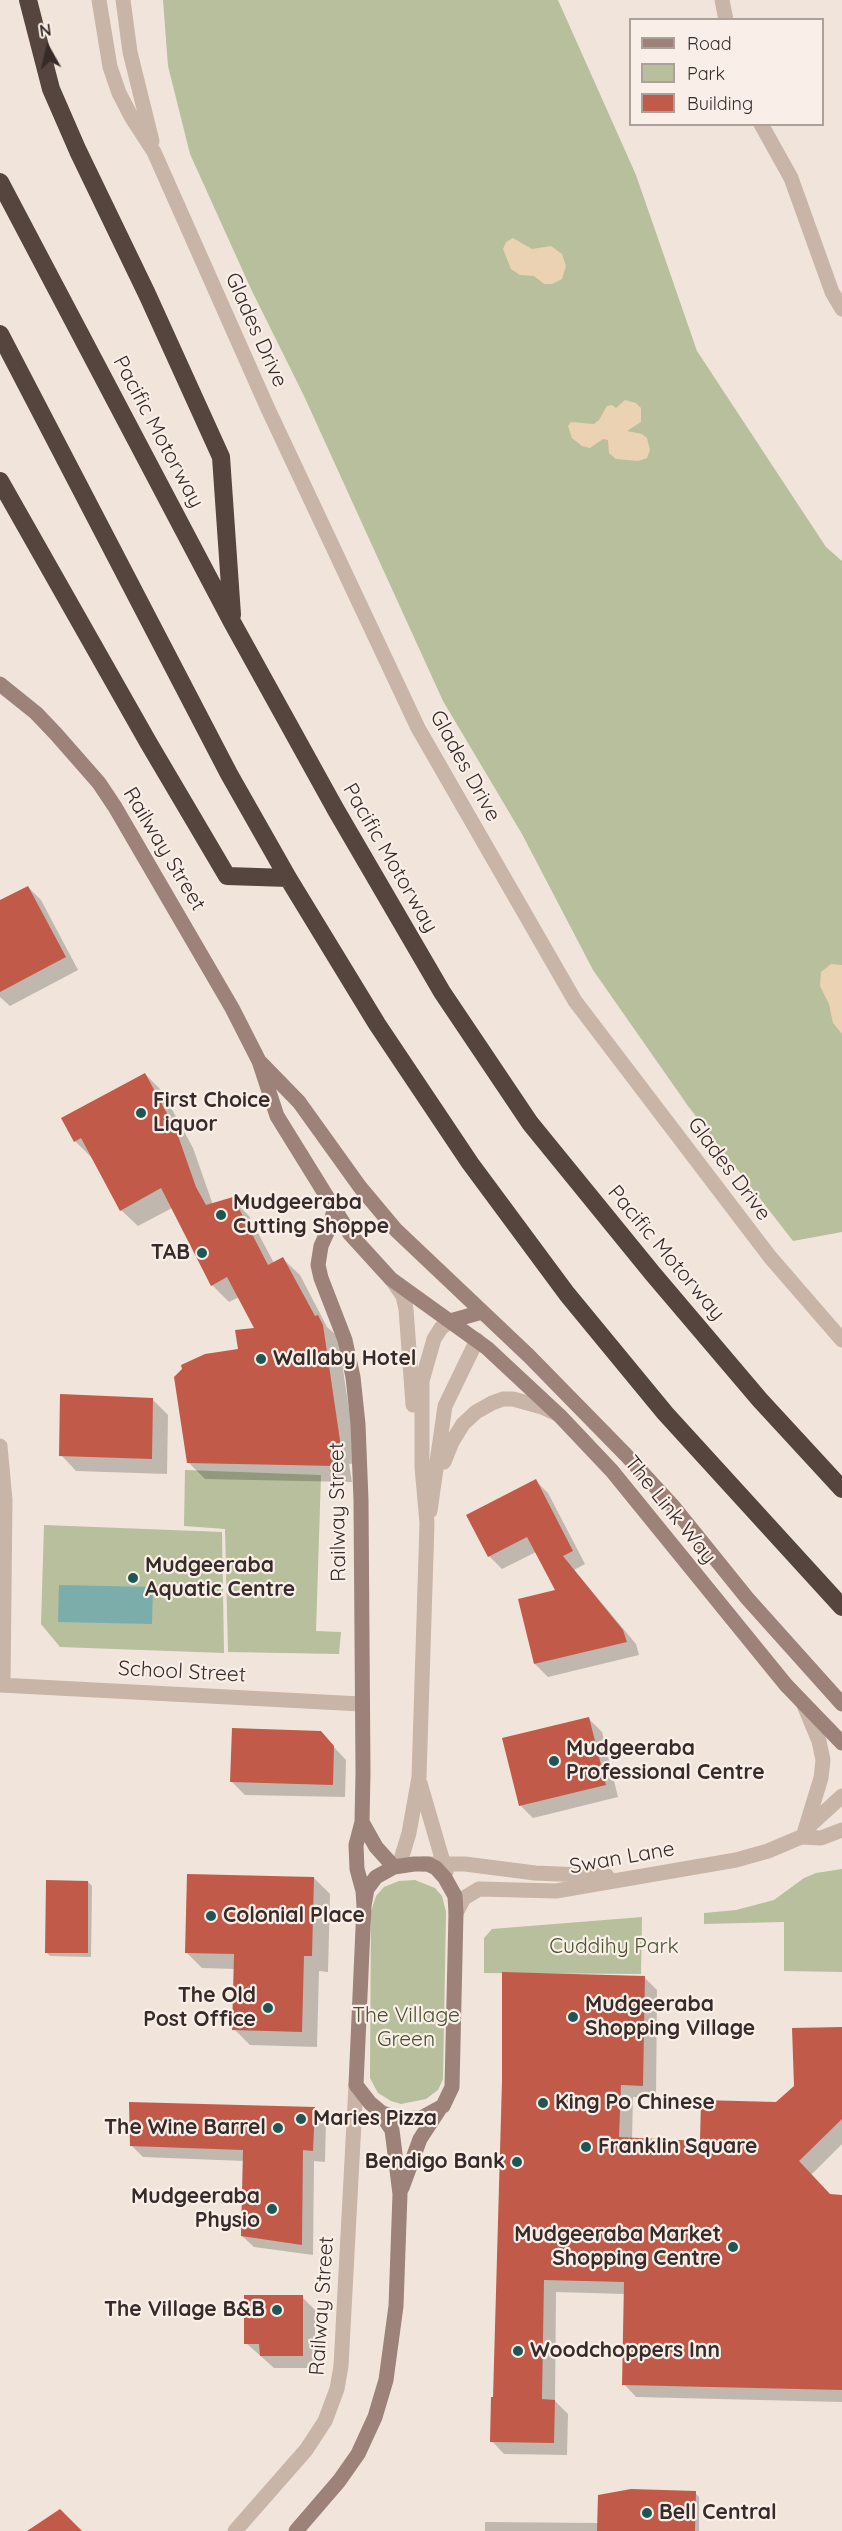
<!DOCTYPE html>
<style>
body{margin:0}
#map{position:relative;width:842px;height:2531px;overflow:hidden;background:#f1e5db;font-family:Quicksand,sans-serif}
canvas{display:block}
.legend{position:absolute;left:629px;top:18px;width:195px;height:108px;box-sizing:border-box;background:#f9efe8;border:2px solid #aba19b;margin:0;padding:8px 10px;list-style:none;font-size:18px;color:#362b28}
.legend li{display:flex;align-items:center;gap:12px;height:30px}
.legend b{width:30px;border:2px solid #aba19b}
.north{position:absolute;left:18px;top:18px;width:60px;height:60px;-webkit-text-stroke:4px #f9efe8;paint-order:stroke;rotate:352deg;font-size:16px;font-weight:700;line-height:24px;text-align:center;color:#362b28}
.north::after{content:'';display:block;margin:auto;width:21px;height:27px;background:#362b28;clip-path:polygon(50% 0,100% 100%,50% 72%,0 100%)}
</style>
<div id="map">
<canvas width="842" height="2531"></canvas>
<ul class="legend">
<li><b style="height:8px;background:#9c8279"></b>Road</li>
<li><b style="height:16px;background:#b7bf9c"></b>Park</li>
<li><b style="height:16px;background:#c25a49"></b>Building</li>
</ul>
<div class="north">N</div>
</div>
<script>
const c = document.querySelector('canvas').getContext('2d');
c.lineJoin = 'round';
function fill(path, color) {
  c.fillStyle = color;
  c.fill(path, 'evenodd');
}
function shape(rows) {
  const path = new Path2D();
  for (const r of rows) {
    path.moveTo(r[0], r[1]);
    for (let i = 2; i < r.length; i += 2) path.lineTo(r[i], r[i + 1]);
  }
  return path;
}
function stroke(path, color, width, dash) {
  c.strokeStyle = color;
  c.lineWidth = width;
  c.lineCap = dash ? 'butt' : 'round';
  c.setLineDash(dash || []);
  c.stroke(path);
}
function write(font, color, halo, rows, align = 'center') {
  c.font = font + ' Quicksand,sans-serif';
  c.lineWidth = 4.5;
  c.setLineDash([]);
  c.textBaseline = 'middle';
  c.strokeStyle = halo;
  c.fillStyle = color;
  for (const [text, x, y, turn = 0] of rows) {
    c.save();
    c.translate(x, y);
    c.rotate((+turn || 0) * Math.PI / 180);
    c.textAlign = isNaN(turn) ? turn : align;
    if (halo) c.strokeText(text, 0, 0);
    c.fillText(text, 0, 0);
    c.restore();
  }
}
fill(shape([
 [163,0,558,0,636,175,697,351,826,547,842,561,842,1232,793,1241,688,1106,593,970,522,834,443,701,304,396,251,289,190,154,168,66],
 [185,1470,321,1475,316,1631,341,1632,339,1654,228,1652,225,1529,184,1526],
 [44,1525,222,1532,224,1653,60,1647,41,1624],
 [842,1869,842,1972,784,1971,784,1922,704,1924,704,1913,736,1910,774,1900,804,1878,816,1873],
 [415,1880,435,1888,442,1896,446,1912,443,2079,438,2090,426,2099,401,2104,391,2101,378,2093,370,2078,371,1911,376,1896,384,1887,399,1881],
 [642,1917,641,1974,484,1973,484,1938,492,1929]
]), '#b7bf9c');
fill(shape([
 [513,238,532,249,551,246,562,254,566,266,562,279,552,284,544,284,534,276,520,275,511,269,503,249,506,242],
 [625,400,636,403,641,408,641,422,627,431,642,434,647,438,650,450,647,458,638,461,616,459,609,453,608,440,603,439,590,448,582,446,572,438,568,426,571,422,594,424,599,420,607,406,612,405,616,408],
 [831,964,842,965,842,1034,833,1023,829,1004,820,986,821,972]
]), '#ebd2b3');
fill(shape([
 [59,1585,153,1587,152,1624,58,1622]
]), '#7badaa');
fill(shape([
 [28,887,41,900,78,970,10,1006,0,997,0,902],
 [145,1074,162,1091,193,1148,213,1205,232,1199,249,1216,274,1263,283,1259,300,1275,327,1327,335,1334,339,1343,357,1463,349,1464,352,1482,205,1479,188,1462,240,1350,256,1329,239,1297,229,1302,212,1285,172,1208,138,1226,121,1210,92,1158,75,1141],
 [152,1399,168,1415,167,1474,76,1471,61,1455],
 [535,1480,548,1493,585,1564,574,1570,636,1644,639,1655,548,1677,535,1664,557,1591,536,1552,502,1569,489,1556],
 [589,1719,602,1732,618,1797,533,1818,520,1805],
 [333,1746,346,1760,345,1797,245,1795,232,1782],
 [314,1878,330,1894,328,1972,319,1971,317,2047,250,2045,234,2029,235,1969,202,1968,187,1953],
 [88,1882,92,1886,91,1957,50,1956,46,1952],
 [644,1977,657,1990,656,2098,633,2097,632,2140,702,2143,776,2104,796,2087,842,2029,842,2144,811,2175,830,2196,842,2196,842,2402,636,2397,624,2384,625,2294,556,2292,555,2401,568,2414,567,2455,504,2454,492,2441,495,2398],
 [314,2108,326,2120,325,2162,314,2161,313,2255,254,2247,242,2236,244,2161,143,2157,131,2145],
 [302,2297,315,2310,315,2368,274,2368,246,2343],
 [695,2493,699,2497,699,2531,485,2531,485,2522,599,2523]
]), '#0003');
fill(shape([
 [28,886,66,957,0,992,0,900],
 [145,1073,176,1130,196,1187,206,1205,233,1197,268,1265,283,1257,315,1316,318,1315,323,1325,341,1447,333,1448,336,1466,187,1463,174,1377,182,1369,181,1365,205,1354,238,1349,235,1330,254,1328,227,1277,211,1286,161,1188,120,1211,81,1138,74,1142,61,1118],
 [60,1394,153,1398,152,1459,59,1456],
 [536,1479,573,1551,563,1556,623,1630,627,1642,534,1664,518,1599,555,1590,527,1537,488,1557,466,1515],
 [589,1717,606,1785,519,1806,502,1738],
 [232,1728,321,1731,334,1746,333,1785,230,1782],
 [187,1874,314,1877,312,1956,304,1956,302,2032,232,2030,234,1954,185,1953],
 [46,1880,88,1881,88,1953,45,1953],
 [502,1972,645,1976,643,2086,621,2085,619,2137,700,2141,701,2100,776,2102,794,2086,792,2028,842,2027,842,2119,799,2161,830,2194,842,2195,842,2390,622,2385,624,2282,544,2280,542,2399,555,2400,554,2443,490,2442,491,2397,493,2397,502,2081],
 [129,2102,315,2107,313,2151,303,2150,302,2245,241,2236,243,2150,130,2146],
 [244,2295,303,2295,303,2356,260,2356,259,2344,244,2344],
 [631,2489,696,2491,695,2531,597,2531,598,2495],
 [60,2509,82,2531,27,2531]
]), '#c25a49');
stroke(shape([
 [99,0,110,67,119,93,132,118,154,152,268,409,418,728,575,1001,770,1257,842,1340],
 [123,0,130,52,152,141],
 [722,0,726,20],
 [761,124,791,178,832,292,842,309],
 [392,1280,403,1296,406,1309,413,1405],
 [0,1446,5,1500,3,1685],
 [444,1462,452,1442,463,1424,476,1412,492,1403,503,1399,513,1399,542,1407,557,1414],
 [430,1511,445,1406,477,1340],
 [0,1685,361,1704],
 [804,1705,819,1741,823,1760,821,1778,805,1830],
 [420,1783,446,1872],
 [806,1829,842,1796],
 [423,1864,465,1864,535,1873,607,1876],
 [399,1866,409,1833,419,1777,427,1523,422,1467,422,1381,434,1339,441,1328,450,1321],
 [456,1913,464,1898,479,1889,556,1891,736,1860,768,1851,801,1837,821,1838,842,1830],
 [235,2531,306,2450,325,2421,337,2389,341,2366,356,2085]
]), '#c9b4a8', 15);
stroke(shape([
 [0,684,36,713,56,734,99,783,115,807,232,1008,259,1061,277,1116,350,1234,391,1279,487,1348,560,1416,612,1471,786,1685,842,1743],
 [261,1063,299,1102,360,1187,396,1230,529,1356,626,1455,672,1505,747,1598,842,1704],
 [334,1210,330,1226,321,1246,318,1265,321,1278,345,1340,353,1377,358,1424,361,1500,363,1773,362,1822,356,1845,357,1869,363,1891,364,1906,356,2085,370,2103,382,2113,401,2119,421,2118,443,2106,452,2087,456,1913,455,1896,445,1878,436,1868,428,1864,414,1864,394,1867,376,1877,367,1889,364,1906],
 [450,1321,482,1312],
 [362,1822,376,1847,394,1867],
 [402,2188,420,2139,439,2110],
 [296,2531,339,2481,358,2454,375,2417,386,2380,396,2306,400,2194,392,2130,380,2112]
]), '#9c8279', 15);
stroke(shape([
 [28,0,51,89,78,151,147,294,221,457,232,615],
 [0,182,232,622,336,810,442,992,530,1123,653,1274,760,1400,842,1489],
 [0,334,229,774,288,878,377,1024,470,1163,567,1294,665,1413,842,1607],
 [0,481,148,742,227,876,288,878]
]), '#56443f', 18);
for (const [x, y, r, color] of [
 [141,1113,6,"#1f5654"],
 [221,1215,6,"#1f5654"],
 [202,1253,6,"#1f5654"],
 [261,1359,6,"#1f5654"],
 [133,1578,6,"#1f5654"],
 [554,1761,6,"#1f5654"],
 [211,1916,6,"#1f5654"],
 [268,2008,6,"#1f5654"],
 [573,2017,6,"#1f5654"],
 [543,2103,6,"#1f5654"],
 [301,2119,6,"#1f5654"],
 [278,2128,6,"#1f5654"],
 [586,2147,6,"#1f5654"],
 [517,2162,6,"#1f5654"],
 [272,2209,6,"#1f5654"],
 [733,2247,6,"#1f5654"],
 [277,2310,6,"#1f5654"],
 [518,2351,6,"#1f5654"],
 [647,2513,6,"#1f5654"]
]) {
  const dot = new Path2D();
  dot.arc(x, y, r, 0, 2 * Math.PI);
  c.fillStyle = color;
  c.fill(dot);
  stroke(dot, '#f9efe8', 2);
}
write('21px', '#362b28', '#f9efe8', [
 ["Glades Drive",256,330,66],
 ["Pacific Motorway",158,432,62],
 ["Glades Drive",465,766,61],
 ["Railway Street",164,849,59],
 ["Pacific Motorway",390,858,60],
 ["Glades Drive",729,1169,53],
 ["Pacific Motorway",666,1253,50],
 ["The Link Way",670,1510,51],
 ["Railway Street",338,1512,-91],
 ["School Street",182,1672,3],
 ["Swan Lane",622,1858,-10],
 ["Railway Street",322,2306,-86]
]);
write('bold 21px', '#362b28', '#f9efe8', [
 ["First Choice",153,1101],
 ["Liquor",153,1125],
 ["Mudgeeraba",233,1203],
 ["Cutting Shoppe",233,1227],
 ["TAB",190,1253,"right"],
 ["Wallaby Hotel",273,1359],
 ["Mudgeeraba",145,1566],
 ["Aquatic Centre",145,1590],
 ["Mudgeeraba",566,1749],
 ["Professional Centre",566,1773],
 ["Colonial Place",223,1916],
 ["The Old",256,1996,"right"],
 ["Post Office",256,2020,"right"],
 ["Mudgeeraba",585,2005],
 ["Shopping Village",585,2029],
 ["King Po Chinese",555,2103],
 ["Maries Pizza",313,2119],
 ["The Wine Barrel",266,2128,"right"],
 ["Franklin Square",598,2147],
 ["Bendigo Bank",505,2162,"right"],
 ["Mudgeeraba",260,2197,"right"],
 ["Physio",260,2221,"right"],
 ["Mudgeeraba Market",721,2235,"right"],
 ["Shopping Centre",721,2259,"right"],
 ["The Village B&B",265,2310,"right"],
 ["Woodchoppers Inn",530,2351],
 ["Bell Central",659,2513]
], 'left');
write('21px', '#49532c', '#f9efe8', [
 ["Cuddihy Park",614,1947],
 ["The Village",406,2016],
 ["Green",406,2040]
]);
</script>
